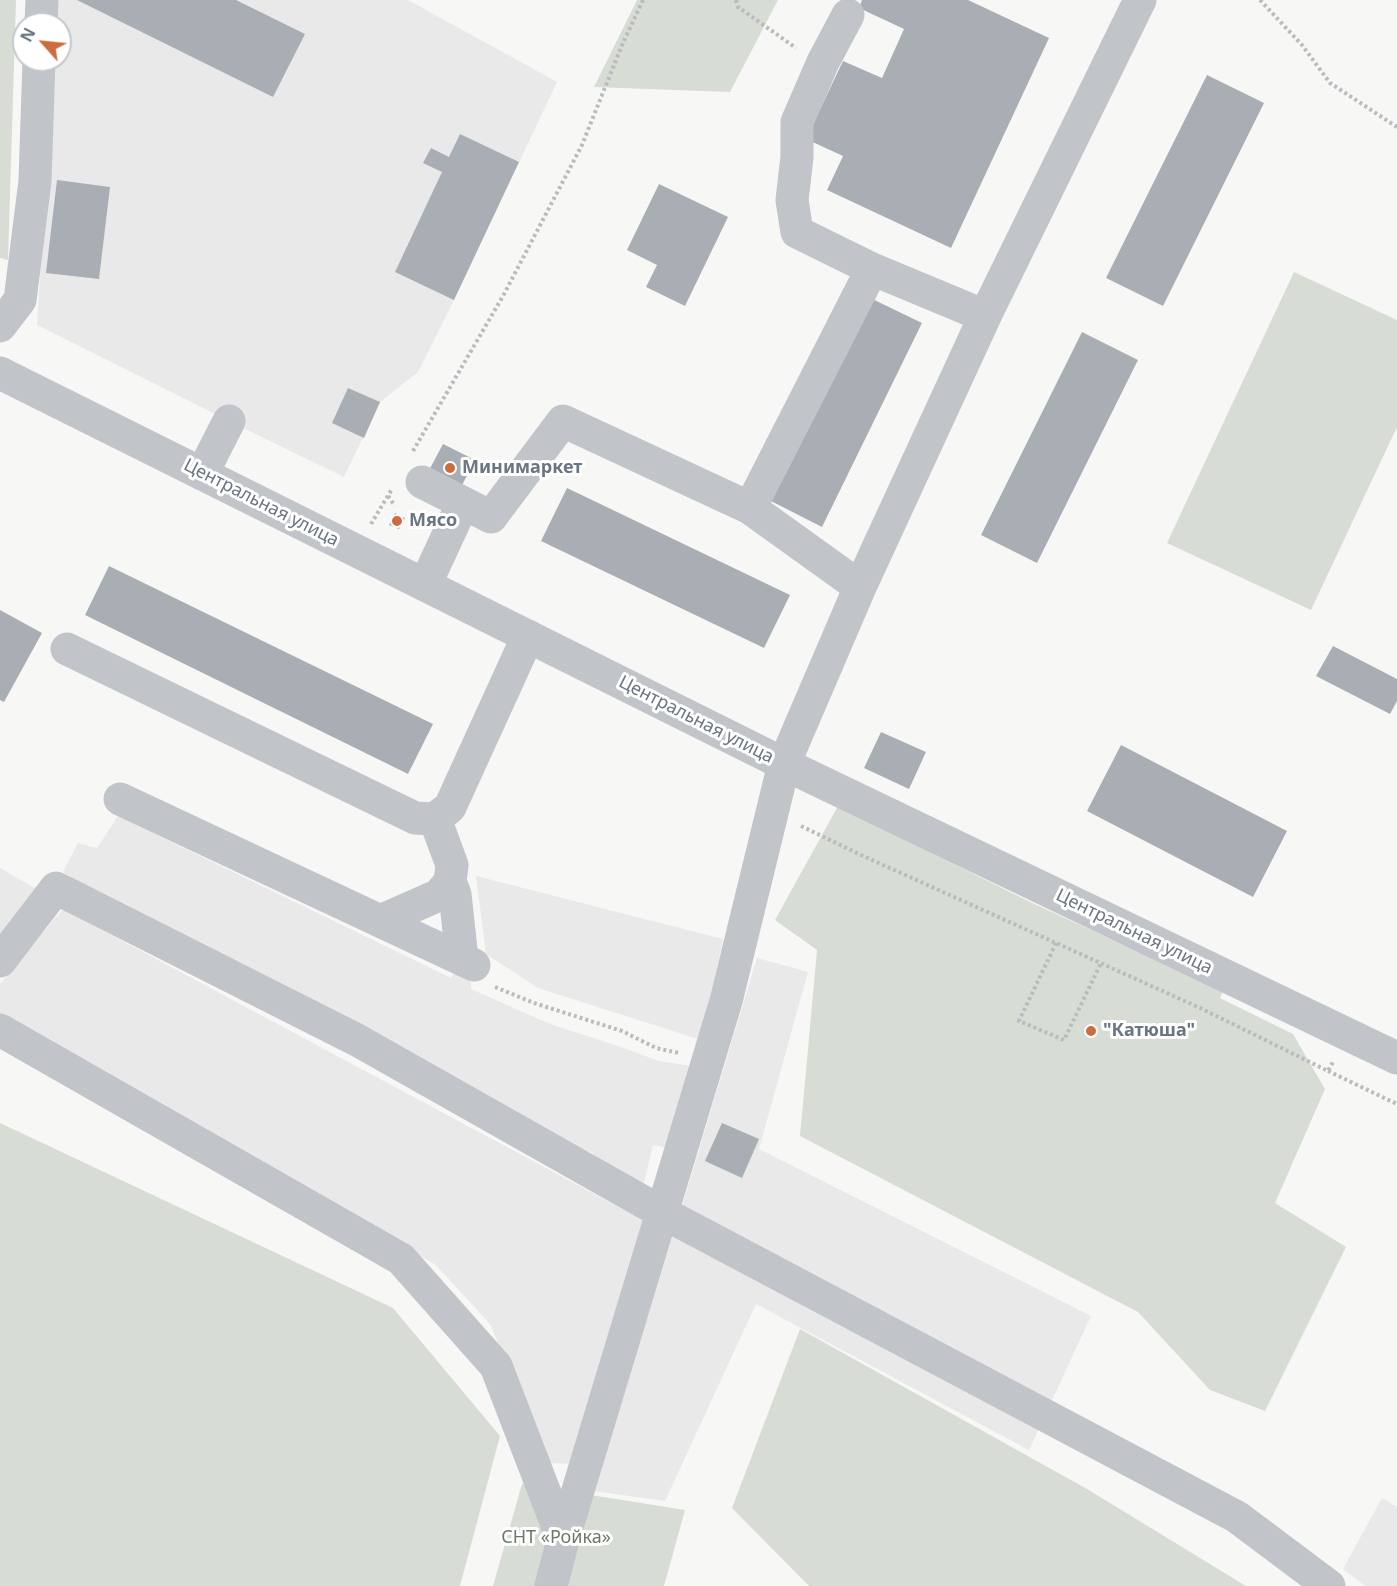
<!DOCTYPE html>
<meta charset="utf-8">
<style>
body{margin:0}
#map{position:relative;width:1397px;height:1586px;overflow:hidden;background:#f7f8f5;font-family:"Noto Sans",sans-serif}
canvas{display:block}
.north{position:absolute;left:12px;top:12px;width:60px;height:60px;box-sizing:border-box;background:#fff;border:2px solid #c3c8cd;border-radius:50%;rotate:297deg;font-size:16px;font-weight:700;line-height:24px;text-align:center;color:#6a7682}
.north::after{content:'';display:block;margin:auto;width:21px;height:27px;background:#cd6c3f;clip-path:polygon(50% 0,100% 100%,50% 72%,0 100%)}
</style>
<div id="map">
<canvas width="1397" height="1586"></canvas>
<div class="north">N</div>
</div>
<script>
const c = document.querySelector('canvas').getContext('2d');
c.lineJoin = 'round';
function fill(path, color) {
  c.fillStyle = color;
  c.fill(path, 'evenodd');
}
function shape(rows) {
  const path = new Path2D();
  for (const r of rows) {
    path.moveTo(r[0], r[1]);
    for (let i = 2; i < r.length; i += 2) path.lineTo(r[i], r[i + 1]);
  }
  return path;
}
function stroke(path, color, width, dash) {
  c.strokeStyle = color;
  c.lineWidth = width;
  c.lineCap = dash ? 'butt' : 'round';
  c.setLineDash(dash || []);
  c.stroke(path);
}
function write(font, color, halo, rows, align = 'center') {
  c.font = font + ' "Noto Sans",sans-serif';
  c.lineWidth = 6;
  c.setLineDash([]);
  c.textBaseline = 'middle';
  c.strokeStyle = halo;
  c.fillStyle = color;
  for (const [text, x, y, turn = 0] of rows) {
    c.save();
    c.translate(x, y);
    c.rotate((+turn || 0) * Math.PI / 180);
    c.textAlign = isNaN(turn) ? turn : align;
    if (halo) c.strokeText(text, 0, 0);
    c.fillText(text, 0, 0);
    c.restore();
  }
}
fill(shape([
 [58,0,408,0,557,82,454,300,418,372,380,402,344,477,229,421,37,325,54,60,60,60,60,24,56,24],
 [118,816,451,978,455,972,471,982,471,989,550,1024,621,1047,659,1061,691,1066,668,1148,653,1145,643,1187,591,1160,594,1154,431,1082,164,935,63,872,78,843,97,848],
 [0,868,35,888,0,937],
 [476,876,723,939,701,1040,538,988,486,954],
 [63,909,643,1220,575,1464,548,1463,490,1324,436,1265,245,1153,0,1014,0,984],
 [757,958,808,972,759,1149,1091,1316,1029,1450,756,1304,665,1501,593,1491,682,1206],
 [1382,1498,1397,1507,1397,1586,1365,1586,1343,1569]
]), '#e8e9e8');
fill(shape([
 [0,0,16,0,8,260,0,258],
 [637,0,778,0,730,92,594,87],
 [1294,272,1397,320,1397,427,1311,610,1167,543],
 [838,806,1026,900,1223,991,1220,998,1293,1034,1325,1089,1275,1203,1346,1247,1265,1411,1210,1390,1138,1312,800,1136,817,950,775,920],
 [0,1123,393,1308,500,1436,460,1586,0,1586],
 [800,1329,1087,1489,1246,1586,809,1586,732,1508],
 [522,1484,685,1510,664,1586,493,1586]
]), '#d7dcd5');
fill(shape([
 [77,0,236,0,305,34,273,97],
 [862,0,968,0,1049,38,951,248,827,190,843,156,806,139,843,61,882,78,904,29,859,8],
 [1207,75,1264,103,1163,306,1106,278],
 [460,134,519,162,454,300,395,272,442,172,423,163,431,148,449,157],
 [57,180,110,187,99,279,46,273],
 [659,184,728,217,685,306,646,287,657,265,627,250],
 [866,296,922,323,822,527,765,498],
 [1082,332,1138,360,1037,563,981,535],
 [348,388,380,402,364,438,332,423],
 [443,444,475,460,458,493,426,476],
 [567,488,790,595,764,648,541,541],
 [395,513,405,518,399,529,389,525],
 [109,566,433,724,408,774,85,615],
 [0,610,42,633,4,702,0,700],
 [1333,646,1397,679,1397,701,1390,714,1316,676],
 [881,732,926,752,909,789,864,768],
 [1121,745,1287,831,1253,897,1087,811],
 [722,1123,759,1139,742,1178,705,1161]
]), '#a8aeb4');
stroke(shape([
 [736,0,738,7,796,48],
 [1260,0,1302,45,1330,83,1397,127],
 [413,451,503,296,582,145,622,45,643,0],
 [388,496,395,506],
 [371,524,392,489],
 [801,826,861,855,1198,1007,1328,1071,1333,1062],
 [1056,943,1019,1021,1064,1040,1101,963],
 [495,987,534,1003,622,1031,656,1048,679,1053],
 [1328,1071,1397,1104]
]), '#b9bcbe', 4, [3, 3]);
stroke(shape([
 [848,15,823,62,797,122,797,157,792,200,797,232,872,269],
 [41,24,42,0],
 [0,326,20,300,35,181,39,60],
 [0,373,784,764,1397,1058],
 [202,474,229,421],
 [422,482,491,517,563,421,750,508,860,587],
 [750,508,872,269,985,316],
 [425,585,463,503],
 [67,649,415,818,435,819,450,807,528,636],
 [120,799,474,965],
 [450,882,455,894,462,959],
 [380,921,439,895,450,882,452,865,435,819],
 [0,961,56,888,357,1040,663,1213,1237,1517,1329,1586],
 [0,1030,401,1259,496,1366,563,1540],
 [551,1586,563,1540,726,1001,784,764,860,587,985,316,1140,0]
]), '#c1c4c8', 33);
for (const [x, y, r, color] of [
 [450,468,6,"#cd6c3f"],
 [397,521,6,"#cd6c3f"],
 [1091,1031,6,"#cd6c3f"]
]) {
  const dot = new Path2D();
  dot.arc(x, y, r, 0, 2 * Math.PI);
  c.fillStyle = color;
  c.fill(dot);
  stroke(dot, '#fff', 2);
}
write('bold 18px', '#6a7682', '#fff', [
 ["Минимаркет",462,468],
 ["Мясо",409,521],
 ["\"Катюша\"",1103,1031]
], 'left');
write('18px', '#6a7682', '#fff', [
 ["Центральная улица",261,503,27],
 ["Центральная улица",696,720,27],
 ["Центральная улица",1134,932,26]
]);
write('18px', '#6b7a68', '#fff', [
 ["СНТ «Ройка»",556,1538]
]);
</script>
